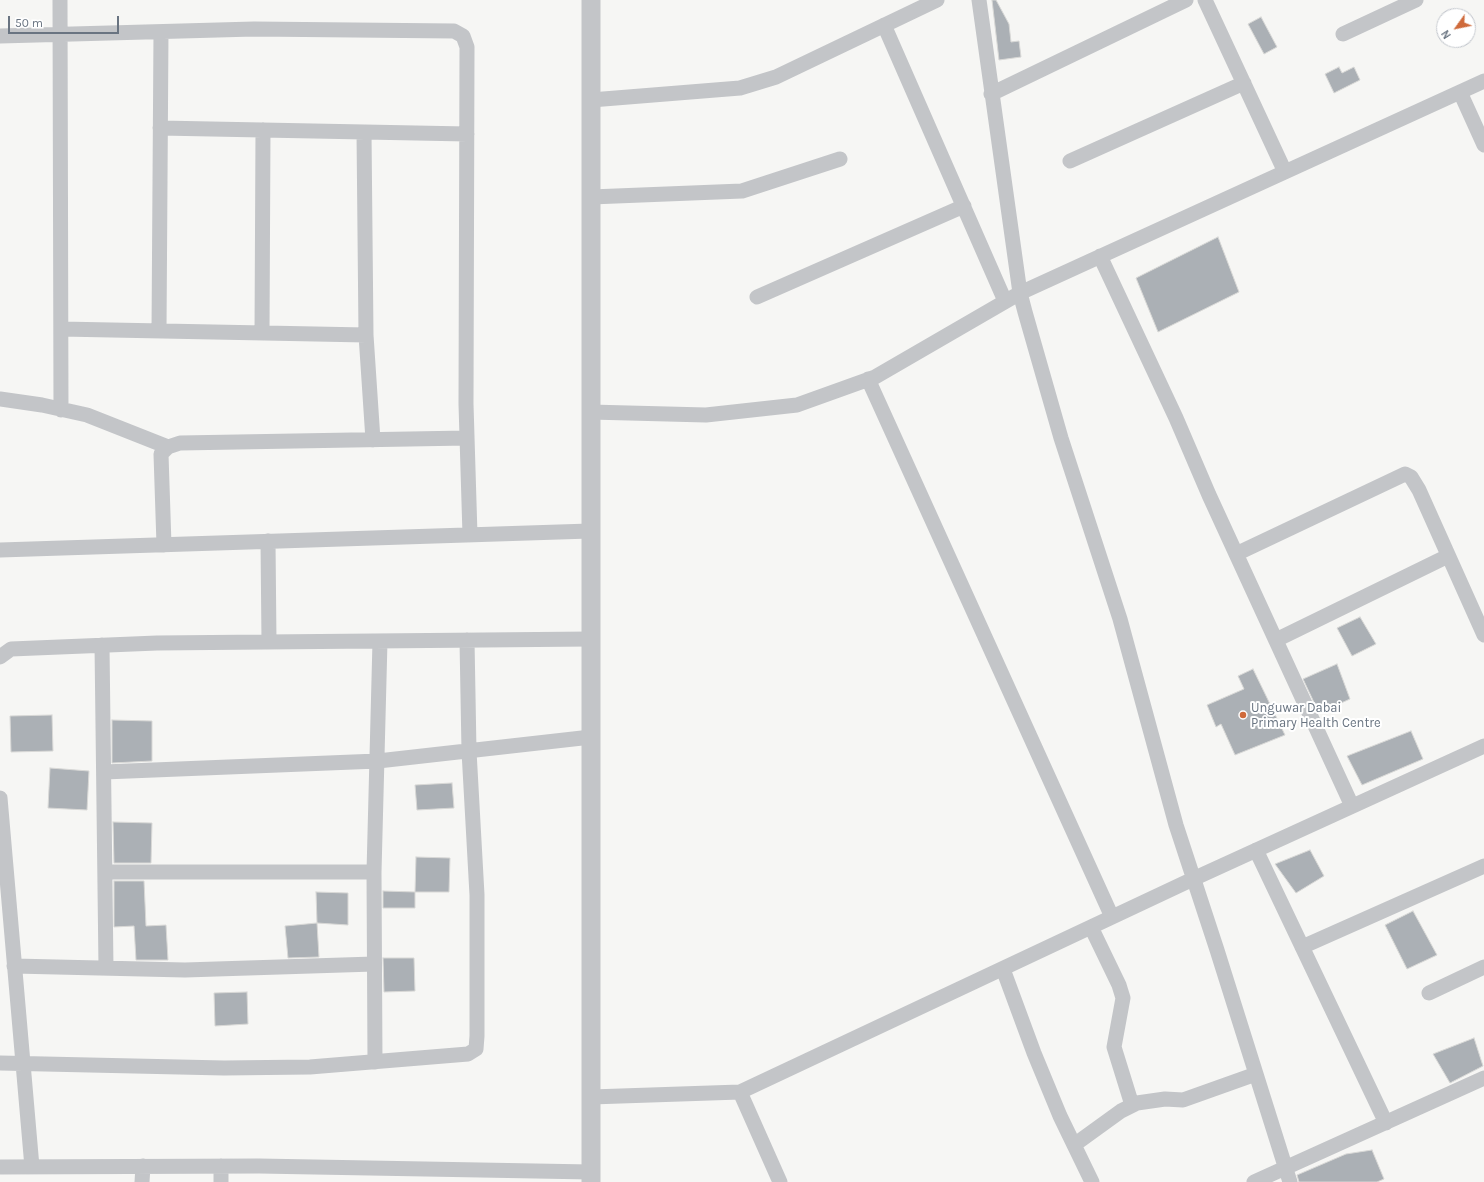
<!DOCTYPE html>
<style>
body{margin:0}
#map{position:relative;width:1484px;height:1182px;overflow:hidden;background:#f6f6f4;font-family:Karla,sans-serif}
canvas{display:block}
.north{position:absolute;left:1436px;top:8px;width:40px;height:40px;box-sizing:border-box;background:#fff;border:1px solid #c3c7cd;border-radius:50%;rotate:237deg;font-size:11px;font-weight:700;line-height:16px;text-align:center;color:#697481}
.north::after{content:'';display:block;margin:auto;width:14px;height:18px;background:#cf6a3b;clip-path:polygon(50% 0,100% 100%,50% 72%,0 100%)}
.scale{position:absolute;left:8px;top:16px;width:111px;height:18px;box-sizing:border-box;border:2px solid #697481;border-top:0;padding-left:5px;font-size:12px;line-height:14px;white-space:nowrap;color:#697481;-webkit-text-stroke:3px #fff;paint-order:stroke}
</style>
<div id="map">
<canvas width="1484" height="1182"></canvas>
<div class="north">N</div>
<div class="scale">50 m</div>
</div>
<script>
const c = document.querySelector('canvas').getContext('2d');
c.lineJoin = 'round';
function fill(path, color) {
  c.fillStyle = color;
  c.fill(path, 'evenodd');
}
function shape(rows) {
  const path = new Path2D();
  for (const r of rows) {
    path.moveTo(r[0], r[1]);
    for (let i = 2; i < r.length; i += 2) path.lineTo(r[i], r[i + 1]);
  }
  return path;
}
function stroke(path, color, width, dash) {
  c.strokeStyle = color;
  c.lineWidth = width;
  c.lineCap = dash ? 'butt' : 'round';
  c.setLineDash(dash || []);
  c.stroke(path);
}
function write(font, color, halo, rows, align = 'center') {
  c.font = font + ' Karla,sans-serif';
  c.lineWidth = 4;
  c.setLineDash([]);
  c.textBaseline = 'middle';
  c.strokeStyle = halo;
  c.fillStyle = color;
  for (const [text, x, y, turn = 0] of rows) {
    c.save();
    c.translate(x, y);
    c.rotate((+turn || 0) * Math.PI / 180);
    c.textAlign = isNaN(turn) ? turn : align;
    if (halo) c.strokeText(text, 0, 0);
    c.fillText(text, 0, 0);
    c.restore();
  }
}
const building = shape([
 [992,0,996,0,1009,24,1011,42,1019,41,1021,57,999,60,992,0],
 [1261,17,1277,47,1264,54,1248,24,1261,17],
 [1339,67,1342,73,1354,67,1360,80,1334,93,1325,74,1339,67],
 [1218,237,1239,292,1158,332,1136,278,1218,237],
 [1360,617,1376,644,1352,656,1337,628,1360,617],
 [1337,664,1350,699,1319,713,1303,679,1337,664],
 [1253,669,1285,735,1235,755,1221,724,1216,727,1207,705,1244,689,1238,676,1253,669],
 [52,715,53,751,11,752,10,716,52,715],
 [112,720,152,721,152,761,112,763,112,720],
 [1411,731,1423,759,1362,785,1347,756,1411,731],
 [50,768,89,771,87,810,48,808,50,768],
 [452,783,454,808,417,810,415,785,452,783],
 [113,822,152,823,151,863,114,863,113,822],
 [1310,850,1324,876,1296,893,1275,864,1310,850],
 [416,857,450,858,449,892,415,892,416,857],
 [114,881,144,881,146,926,166,925,168,960,136,960,134,926,114,927,114,881],
 [383,891,415,892,415,908,383,908,383,891],
 [316,892,348,893,348,925,317,923,316,892],
 [1413,911,1437,955,1407,969,1385,925,1413,911],
 [317,923,319,957,288,958,285,926,317,923],
 [383,958,414,958,415,991,384,992,383,958],
 [247,992,248,1024,215,1026,214,993,247,992],
 [1474,1038,1483,1066,1450,1083,1433,1054,1474,1038],
 [1372,1150,1384,1179,1377,1182,1299,1182,1297,1175,1346,1154,1372,1150]
]);
fill(building, '#abb0b5');
stroke(building, '#d8d8d6', 1);
stroke(shape([
 [60,0,61,410],
 [979,0,1020,293,1025,312,1061,438,1120,619,1176,825,1217,950,1290,1182],
 [1205,0,1285,172],
 [884,25,1005,301],
 [1343,34,1416,0],
 [0,36,254,29,454,31,463,36,467,47,466,404,470,535],
 [1460,92,1484,145],
 [991,94,1186,0],
 [591,100,740,88,776,77,937,0],
 [160,128,467,134],
 [364,132,366,335,373,440],
 [1070,161,1244,83],
 [591,197,742,191,840,159],
 [1100,256,1176,418,1209,495,1352,806],
 [757,297,964,206],
 [61,329,366,335],
 [159,331,161,32],
 [262,333,263,130],
 [868,379,1112,917],
 [0,399,42,405,87,415,168,447],
 [590,412,706,415,797,405,875,377,1020,293,1484,81],
 [268,541,269,642],
 [164,545,161,454,168,447,180,443,467,438],
 [0,550,590,531],
 [1236,554,1405,474,1411,477,1419,490,1484,635],
 [1276,640,1448,556],
 [102,645,106,968],
 [0,657,11,649,157,643,591,639],
 [104,772,378,761,591,737],
 [0,798,32,1167],
 [1256,850,1386,1123],
 [105,872,374,872],
 [1091,927,1119,985,1123,998,1114,1047,1132,1105],
 [1302,947,1484,866],
 [14,966,185,970,374,964],
 [1003,969,1034,1053,1060,1116,1092,1182],
 [1429,993,1484,967],
 [375,1062,374,872,380,641],
 [0,1063,224,1068,310,1067,468,1054,476,1049,477,1036,477,895,469,751,467,640],
 [740,1092,780,1182],
 [591,1097,740,1092,1193,879,1484,746],
 [1074,1145,1121,1111,1137,1103,1165,1099,1183,1100,1256,1074],
 [0,1167,259,1166,591,1172],
 [142,1182,143,1166],
 [221,1182,221,1166],
 [1254,1182,1484,1078]
]), '#c3c5c8', 15);
stroke(shape([
 [591,0,591,1182]
]), '#c3c5c8', 19);
for (const [x, y, r, color] of [
 [1243,715,4,"#cf6a3b"]
]) {
  const dot = new Path2D();
  dot.arc(x, y, r, 0, 2 * Math.PI);
  c.fillStyle = color;
  c.fill(dot);
  stroke(dot, '#fff', 1.5);
}
write('13px', '#697481', '#fff', [
 ["Unguwar Dabai",1251,708],
 ["Primary Health Centre",1251,723]
], 'left');
</script>
